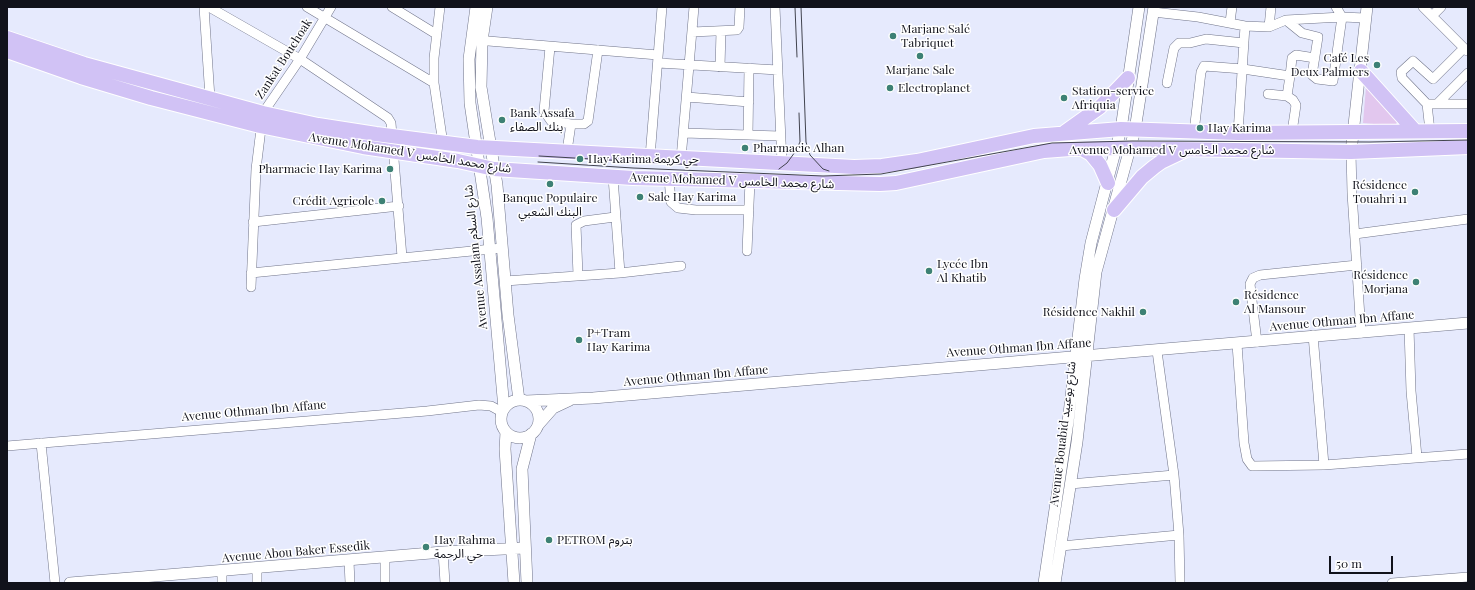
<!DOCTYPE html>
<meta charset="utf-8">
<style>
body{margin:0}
#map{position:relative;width:1475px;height:590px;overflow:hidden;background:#e6eafd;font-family:"Playfair Display",serif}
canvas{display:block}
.frame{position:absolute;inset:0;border:8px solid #11121b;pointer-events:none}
.scale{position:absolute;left:1329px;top:556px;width:64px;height:18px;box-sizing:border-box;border:2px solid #11121b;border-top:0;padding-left:5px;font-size:12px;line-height:14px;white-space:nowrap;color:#11121b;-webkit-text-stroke:3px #fff;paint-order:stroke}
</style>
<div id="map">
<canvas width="1475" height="590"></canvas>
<div class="frame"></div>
<div class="scale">50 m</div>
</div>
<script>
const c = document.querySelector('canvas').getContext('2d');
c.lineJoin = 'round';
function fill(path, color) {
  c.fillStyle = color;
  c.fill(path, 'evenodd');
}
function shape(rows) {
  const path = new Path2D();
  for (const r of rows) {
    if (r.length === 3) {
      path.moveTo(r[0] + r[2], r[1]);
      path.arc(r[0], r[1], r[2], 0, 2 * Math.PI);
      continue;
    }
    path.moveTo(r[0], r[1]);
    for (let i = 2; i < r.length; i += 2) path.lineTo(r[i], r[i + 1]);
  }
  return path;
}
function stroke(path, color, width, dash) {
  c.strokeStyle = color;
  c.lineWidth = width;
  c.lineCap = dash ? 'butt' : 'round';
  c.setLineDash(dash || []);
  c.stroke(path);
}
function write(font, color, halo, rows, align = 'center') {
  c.font = font + ' "Playfair Display","Noto Sans Arabic",serif';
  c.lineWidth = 3;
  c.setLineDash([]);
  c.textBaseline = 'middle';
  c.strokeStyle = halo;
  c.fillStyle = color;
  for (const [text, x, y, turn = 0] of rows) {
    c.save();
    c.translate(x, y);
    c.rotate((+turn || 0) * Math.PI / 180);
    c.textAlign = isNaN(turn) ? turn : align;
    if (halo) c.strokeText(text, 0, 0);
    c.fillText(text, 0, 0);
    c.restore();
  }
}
fill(shape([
 [1366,87,1398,120,1395,126,1363,123]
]), '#e2c7ee');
const minor = shape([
 [204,7,210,98],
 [209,7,300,59,388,118,391,123,402,257],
 [307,7,434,83],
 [392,7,436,34],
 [440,7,434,58,434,83,443,144],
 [775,7,782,163],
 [1336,7,1342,17,1365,18],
 [1423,7,1467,51],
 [1153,12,1198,17,1245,26,1269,27,1271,7],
 [1432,16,1441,7],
 [1230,22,1232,7],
 [1269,27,1286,20,1342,17,1333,81,1317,79,1312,75,1318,37,1302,33,1286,20],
 [692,32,737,30,739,27,740,7],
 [476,40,658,55],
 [550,47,544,111,551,121,571,124,584,124,588,121,598,50],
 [658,63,778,70],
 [720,67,721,31],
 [1290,76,1287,96,1293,100,1296,105,1292,132],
 [1167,83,1174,48,1179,43,1190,43,1206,39,1244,43],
 [1268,94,1287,96],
 [687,97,749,102],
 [1427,104,1402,78,1401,72,1413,61,1433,79,1464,48],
 [1437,104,1468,73],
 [1430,131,1427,104,1468,104],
 [1194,132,1201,72,1204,66,1243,69,1290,76,1292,58,1296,55,1315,58],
 [684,133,780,136],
 [1238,133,1245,26],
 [748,135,749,68],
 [567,151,571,124],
 [1351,152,1352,193,1361,333],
 [650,157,662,7],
 [681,159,694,7],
 [613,177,620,273],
 [669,178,671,202,678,208,696,210,749,210],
 [253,222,399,206],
 [1355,234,1468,219],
 [747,251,750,181],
 [251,273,502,248],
 [578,275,576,225,584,221,615,217],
 [505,281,620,273,681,266],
 [251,287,256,169,263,113,300,59,331,7],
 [1409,328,1411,391,1417,457],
 [1313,335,1324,465],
 [1257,342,1250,284,1253,278,1260,275,1357,265],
 [1237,344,1244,443,1247,459,1252,466,1324,465,1468,454],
 [1157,351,1174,475,1179,535,1180,583],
 [41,443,55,583],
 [7,446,427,411,479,405,491,406,502,412],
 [1070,484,1174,475],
 [1061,546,1179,535],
 [443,552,445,583],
 [385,557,385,583],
 [349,561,350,583],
 [222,583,222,571],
 [257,583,257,567],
 [1392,583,1468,577]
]);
const tertiary = shape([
 [476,7,469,59,470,103,487,218,504,409],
 [487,7,482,41,481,87,497,185,508,315,519,400],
 [1351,152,1367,7],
 [520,419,19],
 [526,401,593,398,1468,323],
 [538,425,553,408,570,400],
 [506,432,505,449,514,583],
 [70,583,443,552,524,548],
 [527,583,522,469,531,434],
 [1044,583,1068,422,1085,279,1091,243,1121,129,1139,7],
 [1055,583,1077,442,1096,272,1135,130,1154,7]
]);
const primary = shape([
 [7,38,84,64,263,113,318,125,376,134,477,147,854,167,882,166,917,161,1034,136,1121,129,1238,133,1468,131],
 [7,51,81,77,151,98,260,126,363,147,458,161,494,169,556,173,633,178,880,184,896,183,1044,151,1070,149,1116,148,1351,152,1468,147],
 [1361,71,1415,131],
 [1065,132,1100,107,1128,78],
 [1082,149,1091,154,1100,165,1108,183],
 [1114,210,1142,177,1154,167,1161,162,1184,151]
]);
stroke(minor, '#71758a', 10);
stroke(tertiary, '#71758a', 12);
stroke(primary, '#fff', 16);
stroke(minor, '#fff', 9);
stroke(tertiary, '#fff', 11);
stroke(primary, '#d1c2f5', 14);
stroke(shape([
 [795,7,797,57],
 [801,7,806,142,810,155,823,169,829,171],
 [539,156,697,165],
 [538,162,633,168,823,176,881,174,1052,143,1132,141,1370,142,1468,140],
 [779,169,787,163,795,152,800,142,799,113]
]), '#41434e', 1);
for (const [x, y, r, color] of [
 [893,36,4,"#3d8174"],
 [920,56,4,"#3d8174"],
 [1377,65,4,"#3d8174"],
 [890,88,4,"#3d8174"],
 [1064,98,4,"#3d8174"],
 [502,120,4,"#3d8174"],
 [1200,128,4,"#3d8174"],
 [745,148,4,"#3d8174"],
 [580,159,4,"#3d8174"],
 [390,169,4,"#3d8174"],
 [550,184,4,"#3d8174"],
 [1415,192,4,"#3d8174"],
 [640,197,4,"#3d8174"],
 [382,201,4,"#3d8174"],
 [929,271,4,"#3d8174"],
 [1416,282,4,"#3d8174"],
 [1236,302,4,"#3d8174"],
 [1143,312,4,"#3d8174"],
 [579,340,4,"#3d8174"],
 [549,540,4,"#3d8174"],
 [426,547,4,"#3d8174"]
]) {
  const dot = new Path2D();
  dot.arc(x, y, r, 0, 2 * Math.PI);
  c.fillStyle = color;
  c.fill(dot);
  stroke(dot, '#fff', 1.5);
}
write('12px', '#11121b', '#fff', [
 ["Marjane Salé",901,29],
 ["Tabriquet",901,43],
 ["Café Les",1369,58,"right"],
 ["Deux Palmiers",1369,72,"right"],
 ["Marjane Sale",920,70,"center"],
 ["Electroplanet",898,88],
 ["Station-service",1072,91],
 ["Afriquia",1072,105],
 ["Bank Assafa",510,113],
 ["بنك الصفاء",510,127],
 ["Hay Karima",1208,128],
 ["Pharmacie Alhan",753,148],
 ["Hay Karima حي كريمة",588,159],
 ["Pharmacie Hay Karima",382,169,"right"],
 ["Résidence",1407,185,"right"],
 ["Touahri 11",1407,199,"right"],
 ["Sale Hay Karima",648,197],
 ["Banque Populaire",550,198,"center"],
 ["البنك الشعبي",550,212,"center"],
 ["Crédit Agricole",374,201,"right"],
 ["Lycée Ibn",937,264],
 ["Al Khatib",937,278],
 ["Résidence",1408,275,"right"],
 ["Morjana",1408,289,"right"],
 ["Résidence",1244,295],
 ["Al Mansour",1244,309],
 ["Résidence Nakhil",1135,312,"right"],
 ["P+Tram",587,333],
 ["Hay Karima",587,347],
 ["Hay Rahma",434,540],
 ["حي الرحمة",434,554],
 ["PETROM بتروم",557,540]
], 'left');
write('12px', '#11121b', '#fff', [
 ["Zankat Bouchoak",284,59,-57],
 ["Avenue Mohamed V شارع محمد الخامس",1172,150],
 ["Avenue Mohamed V شارع محمد الخامس",410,153,9],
 ["Avenue Mohamed V شارع محمد الخامس",732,181,2],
 ["Avenue Assalam شارع السلام",476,257,-96],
 ["Avenue Othman Ibn Affane",1342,321,-5],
 ["Avenue Othman Ibn Affane",1019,348,-4],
 ["Avenue Othman Ibn Affane",696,376,-5],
 ["Avenue Othman Ibn Affane",254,411,-5],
 ["Avenue Bouabid شارع بوعبيد",1063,434,-83],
 ["Avenue Abou Baker Essedik",296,552,-5]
]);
</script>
